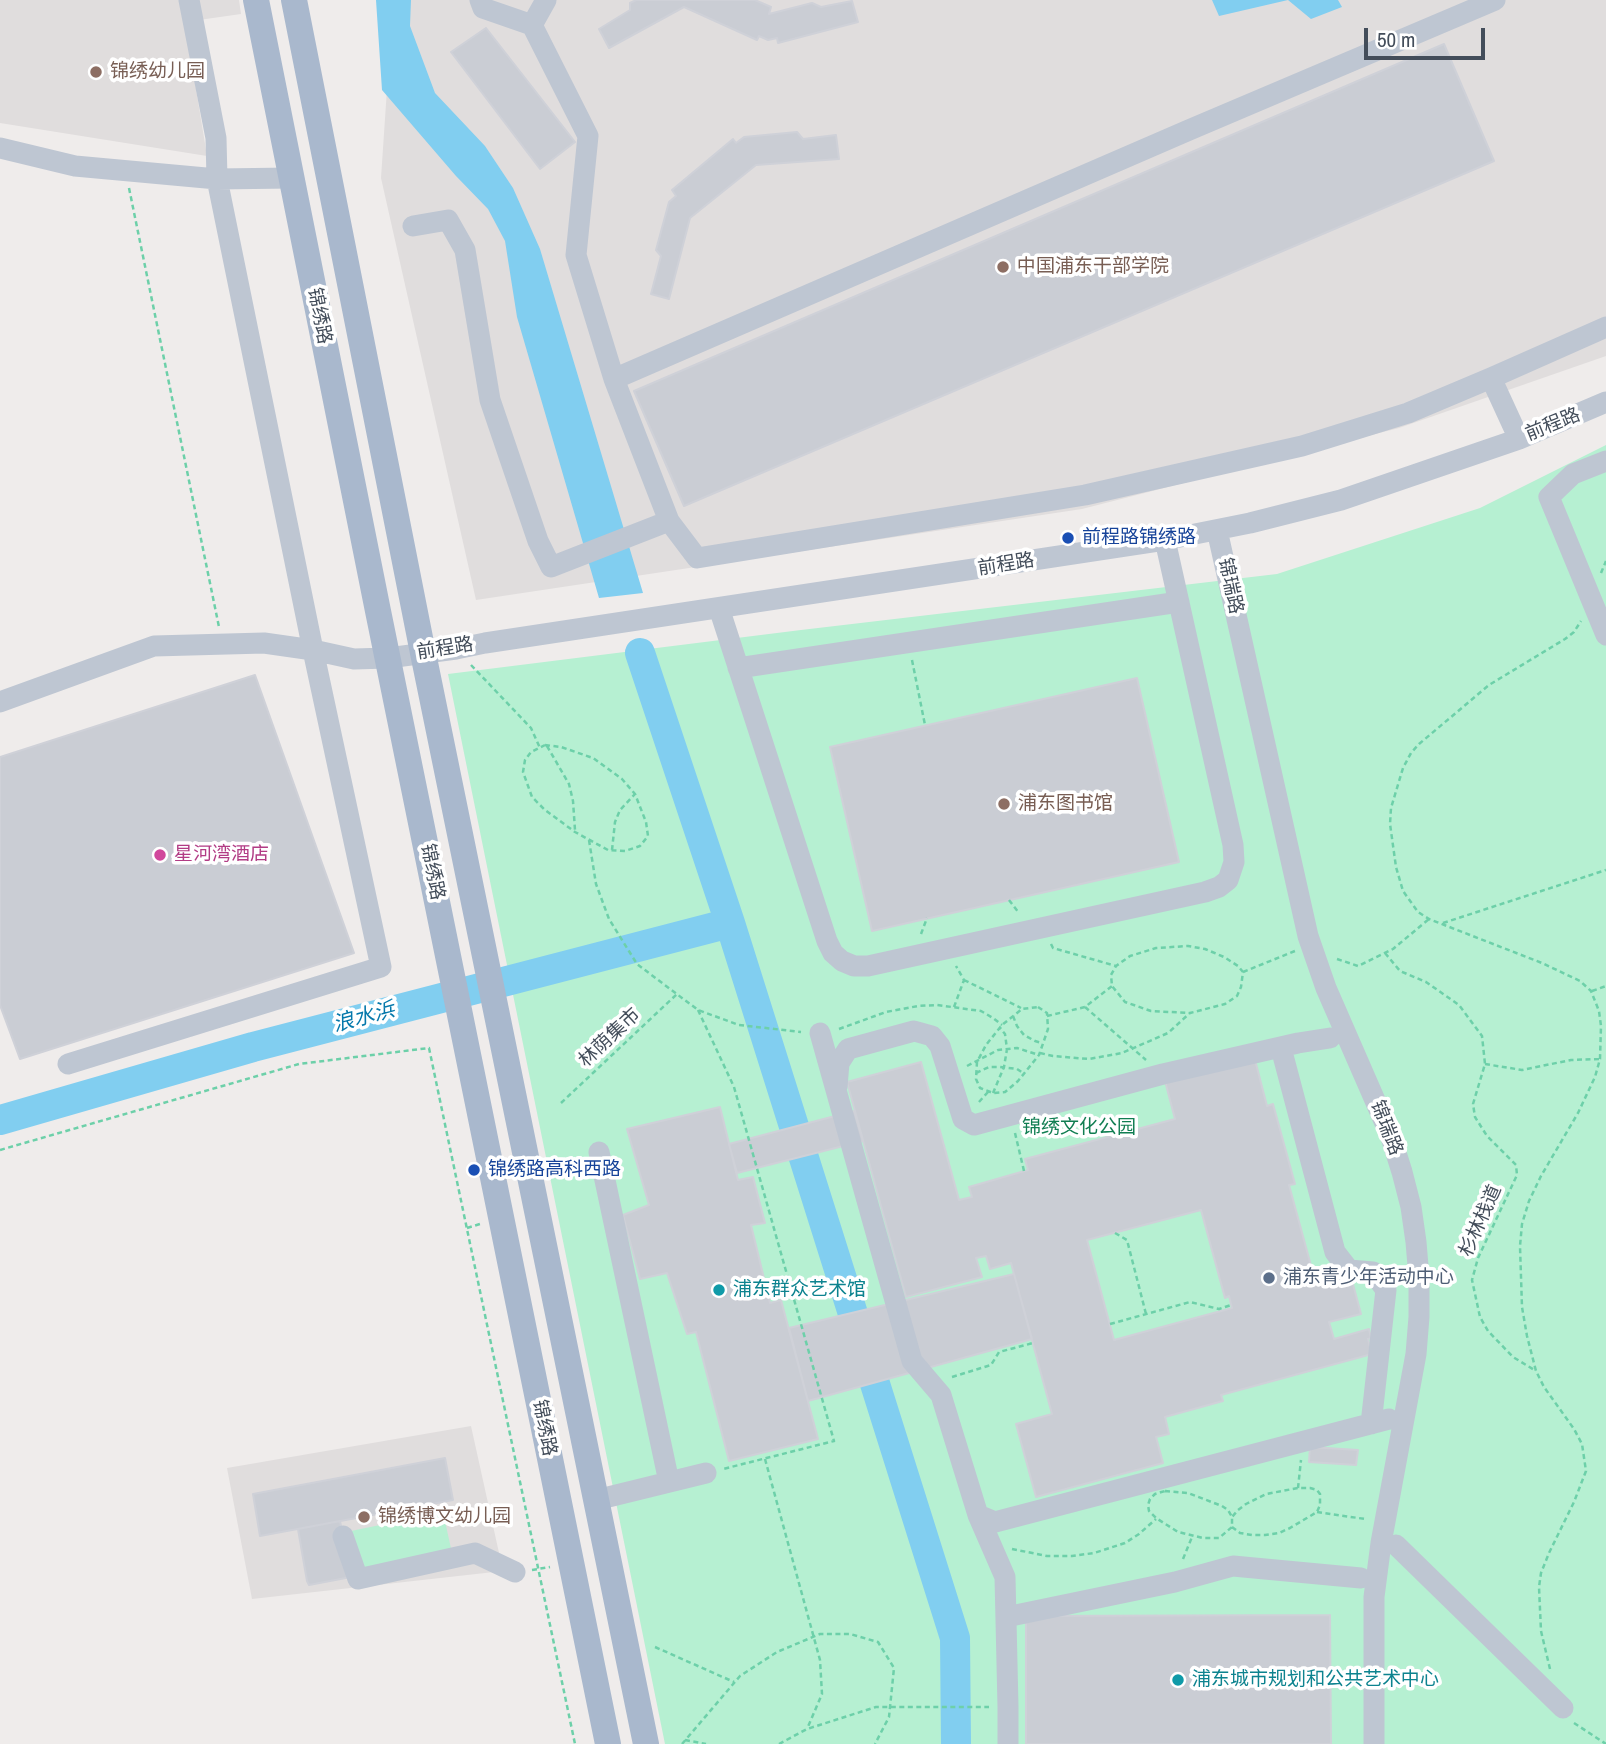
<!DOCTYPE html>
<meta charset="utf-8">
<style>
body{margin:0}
#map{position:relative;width:1606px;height:1744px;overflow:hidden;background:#efeceb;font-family:"Archivo Narrow",sans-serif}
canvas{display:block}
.scale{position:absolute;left:1364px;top:28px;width:121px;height:32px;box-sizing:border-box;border:4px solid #434d5a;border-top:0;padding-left:9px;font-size:21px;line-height:24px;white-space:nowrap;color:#434d5a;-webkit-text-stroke:5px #fff;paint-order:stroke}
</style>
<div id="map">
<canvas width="1606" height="1744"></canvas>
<div class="scale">50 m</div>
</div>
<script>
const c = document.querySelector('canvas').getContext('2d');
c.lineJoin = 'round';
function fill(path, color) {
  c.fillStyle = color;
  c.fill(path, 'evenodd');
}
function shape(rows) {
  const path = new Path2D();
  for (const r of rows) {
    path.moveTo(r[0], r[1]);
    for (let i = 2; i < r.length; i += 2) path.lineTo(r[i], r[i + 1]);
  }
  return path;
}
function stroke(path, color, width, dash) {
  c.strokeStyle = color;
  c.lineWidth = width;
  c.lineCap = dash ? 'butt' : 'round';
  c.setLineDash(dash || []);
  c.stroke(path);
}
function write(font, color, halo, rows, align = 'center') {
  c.font = font + ' "Archivo Narrow","Noto Sans SC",sans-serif';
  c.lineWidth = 7;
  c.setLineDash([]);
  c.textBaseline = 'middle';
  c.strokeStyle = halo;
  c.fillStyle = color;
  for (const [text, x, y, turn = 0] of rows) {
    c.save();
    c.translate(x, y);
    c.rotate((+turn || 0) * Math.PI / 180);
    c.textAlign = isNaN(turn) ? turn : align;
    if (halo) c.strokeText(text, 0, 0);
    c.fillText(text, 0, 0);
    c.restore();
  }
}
fill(shape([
 [0,0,239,0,241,14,185,22,207,156,0,123],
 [393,0,1606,0,1606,356,1399,428,1082,509,476,600,381,178],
 [471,1426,503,1571,252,1599,227,1468]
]), '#e0dddd');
fill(shape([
 [1606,445,1606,1744,665,1744,448,674,801,630,1277,574,1480,508],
 [443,1512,452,1553,359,1572,351,1531]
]), '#b6f0d2');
fill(shape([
 [376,0,411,0,410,26,435,93,485,146,513,188,540,249,643,593,599,598,517,317,505,241,488,209,456,176,382,90],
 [1212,0,1338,0,1342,7,1311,19,1288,0,1219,16]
]), '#81cef0');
stroke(shape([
 [640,653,730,923,955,1638,956,1744],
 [0,1120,253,1047,730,923]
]), '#81cef0', 30);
const building = shape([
 [636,0,755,0,771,7,769,14,812,3,821,7,852,1,858,22,778,43,777,38,768,40,759,36,757,40,684,7,609,48,599,29,630,10,630,3,636,0],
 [486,28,575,142,540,169,451,52,486,28],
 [1444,44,1494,161,684,506,634,391,1444,44],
 [797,132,803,139,836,135,839,159,756,165,690,218,669,299,651,294,661,256,656,250,669,202,676,196,672,190,733,139,736,143,744,137,797,132],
 [255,675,354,953,20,1059,0,1005,0,757,255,675],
 [1137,678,1179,862,872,931,830,747,1137,678],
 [1254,1056,1267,1106,1273,1104,1295,1184,1289,1185,1313,1273,1316,1272,1320,1285,1330,1282,1329,1279,1350,1273,1361,1314,1329,1322,1334,1339,1369,1329,1371,1338,1368,1339,1372,1354,1221,1395,1223,1401,1165,1417,1169,1434,1156,1437,1163,1463,1036,1497,1016,1424,1052,1414,1011,1263,990,1269,986,1256,976,1258,982,1277,906,1297,847,1082,921,1062,959,1200,972,1197,969,1187,1028,1170,1025,1159,1175,1119,1165,1081,1254,1056],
 [1201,1210,1225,1298,1229,1296,1232,1308,1114,1340,1087,1240,1201,1210],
 [720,1107,738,1180,753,1177,765,1223,751,1225,770,1303,781,1300,818,1439,729,1461,696,1332,687,1334,667,1273,640,1279,623,1215,649,1205,627,1129,720,1107],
 [854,1111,863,1141,737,1173,729,1144,854,1111],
 [1014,1274,1032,1339,808,1401,789,1328,1014,1274],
 [1310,1447,1358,1450,1356,1465,1309,1462,1310,1447],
 [445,1458,453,1500,260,1536,253,1494,445,1458],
 [340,1521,351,1577,309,1585,307,1581,298,1529,340,1521],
 [1330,1615,1331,1744,1026,1744,1026,1616,1330,1615]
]);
fill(building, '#cacdd4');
stroke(building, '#cfd1d8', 2);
stroke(shape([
 [129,188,219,627],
 [1601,573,1606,561],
 [912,660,925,725],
 [471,665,531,728,540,748],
 [545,745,561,747,593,758,622,779,635,794,646,822,648,836,640,846,625,851,608,850,575,832,545,810,532,797,523,772,525,760,531,752,545,745],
 [547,746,569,784,573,801,575,830],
 [589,840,596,884,609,919,637,964,698,1010,739,1025,801,1032],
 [612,850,615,822,620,810,635,794],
 [1009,900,1019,913],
 [1443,923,1606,870],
 [921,934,927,918],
 [1051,944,1053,948,1116,966],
 [1385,953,1400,971,1426,982,1459,1005,1482,1036,1485,1064,1473,1104,1475,1117,1487,1136,1516,1165,1517,1175,1478,1258,1472,1280,1480,1317,1488,1331,1513,1357,1536,1371],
 [1337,959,1358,966,1393,949,1429,919],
 [1243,972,1295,951],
 [964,980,1021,1008],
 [1592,991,1606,986],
 [954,1007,964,980,956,966],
 [1038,1007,1047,1013,1048,1029,1039,1055,1018,1081,1005,1092,993,1093,980,1088,976,1079,977,1062,986,1045,1002,1025,1022,1009,1038,1007],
 [1085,1007,1146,1060],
 [698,1010,734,1087,834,1441,723,1469],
 [1013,1016,1017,1026,1024,1035,1035,1041,1042,1043],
 [1047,1016,1085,1007,1112,986],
 [839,1029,886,1012,918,1006,937,1005,981,1011,993,1018,1002,1025],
 [1040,1053,1053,1056,1089,1059,1122,1053,1168,1033,1190,1013,1225,1004,1237,996,1241,987,1243,972,1238,966,1224,957,1205,949,1188,946,1156,948,1130,956,1116,966,1111,975,1112,986,1125,1002,1151,1011,1190,1013],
 [1485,1064,1522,1070,1571,1060,1599,1059],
 [967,1066,998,1050,1017,1048,1039,1055],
 [976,1073,989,1067,1000,1067,1017,1069,1023,1073],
 [993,1093,1004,1067,1007,1049,1005,1034,1000,1028],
 [979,1102,988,1092],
 [561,1103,677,994],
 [1015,1133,1024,1171],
 [0,1150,299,1064,429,1048,575,1744],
 [467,1228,480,1224],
 [1115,1233,1127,1240,1146,1314],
 [1318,1280,1332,1275],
 [1110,1324,1190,1302,1219,1309,1231,1305],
 [952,1377,991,1365,999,1352,1033,1343],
 [765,1459,820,1660,822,1694,807,1729],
 [1298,1488,1301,1460],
 [1165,1491,1188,1493,1222,1506,1228,1510,1232,1517,1232,1527,1219,1538,1203,1538,1178,1532,1156,1518,1149,1511,1148,1505,1150,1499,1155,1494,1165,1491],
 [1317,1512,1365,1519],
 [1232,1527,1240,1533,1252,1535,1265,1535,1279,1533,1290,1528,1317,1512,1320,1505,1320,1494,1317,1490,1310,1488,1298,1488,1266,1494,1246,1504,1238,1510,1232,1517],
 [1012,1549,1047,1556,1072,1556,1094,1553,1125,1543,1139,1534,1156,1519],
 [1183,1559,1192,1537],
 [532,1570,550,1567],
 [655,1647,734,1682],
 [1550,1669,1541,1631,1539,1587,1541,1573,1549,1553,1574,1502,1586,1471,1582,1444,1574,1429,1544,1387,1536,1371,1527,1336,1522,1307,1520,1246,1522,1224,1529,1201,1541,1176,1578,1113,1595,1077,1600,1059,1601,1026,1599,1011,1591,991,1580,981,1542,963,1429,919,1418,912,1403,891,1396,867,1390,824,1391,808,1403,768,1411,753,1419,744,1489,685,1565,639,1574,632,1581,621],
 [1574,1723,1606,1744],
 [685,1740,706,1744],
 [682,1744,740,1676,777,1652,820,1634,850,1634,878,1642,894,1668,889,1717,875,1744],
 [779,1744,807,1729,876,1707,989,1707]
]), '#6dd0a9', 2.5, [5, 3.5]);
stroke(shape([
 [480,0,483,8,532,25],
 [546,0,532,25,588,136,576,255,614,379,1189,130,1495,0],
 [0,148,75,166,217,179,291,178],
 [413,226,448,220,465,250,490,400,538,541,551,567,669,521],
 [1491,378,1519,439],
 [614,379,669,521,697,558,1085,495,1302,446,1408,413,1491,378,1606,327],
 [1606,461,1573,474,1549,497,1606,635],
 [1217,530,1308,936,1326,988,1391,1137,1402,1172,1411,1207,1416,1242,1419,1278,1419,1317,1416,1354,1381,1543,1374,1597,1374,1744],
 [719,608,827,941,833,953,842,961,854,966,868,966,1205,892,1219,887,1228,880,1234,862,1233,845,1165,540],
 [738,668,1179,602],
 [0,702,154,646,264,643,313,650,354,659,388,658,456,649,485,643,1165,540,1250,523,1341,500,1519,439,1606,402],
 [820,1033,912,1361,941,1395,978,1515,995,1522,1389,1419],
 [1281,1048,1335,1252,1349,1270,1373,1272,1386,1290,1371,1424],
 [68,1064,381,967,313,650,217,179,216,138,189,0],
 [837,1087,839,1063,848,1049,914,1031,932,1036,940,1046,963,1119,974,1125,1163,1074,1298,1043,1330,1038],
 [599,1152,669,1482],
 [596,1500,706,1473],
 [978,1515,1005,1577,1008,1707,1008,1744],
 [343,1536,358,1579,475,1553,515,1572],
 [1396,1545,1563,1708],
 [1006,1617,1175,1582,1233,1566,1361,1578]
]), '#bec6d2', 21);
stroke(shape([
 [256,0,378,611,608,1744],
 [294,0,423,653,646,1744]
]), '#a9b8cd', 26);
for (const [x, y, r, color] of [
 [96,72,7,"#8d6e63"],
 [1003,267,7,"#8d6e63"],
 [1068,538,7,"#1a4fb4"],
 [1004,804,7,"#8d6e63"],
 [160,855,7,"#d1479c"],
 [474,1170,7,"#1a4fb4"],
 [1269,1278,7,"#5c6f8a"],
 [719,1290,7,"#0f9aa8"],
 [364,1517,7,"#8d6e63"],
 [1178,1680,7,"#0f9aa8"]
]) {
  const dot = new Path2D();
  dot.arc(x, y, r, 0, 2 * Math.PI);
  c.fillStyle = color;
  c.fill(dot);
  stroke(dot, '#fff', 2.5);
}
write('19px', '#785e54', '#fff', [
 ["锦绣幼儿园",110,72],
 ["中国浦东干部学院",1017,267],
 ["浦东图书馆",1018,804],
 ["锦绣博文幼儿园",378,1517]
], 'left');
write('19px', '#434d5a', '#fff', [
 ["锦绣路",319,316,79],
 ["前程路",1553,425,-22],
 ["前程路",1006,565,-9],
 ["锦瑞路",1230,586,78],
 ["前程路",445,649,-9],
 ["锦绣路",432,872,79],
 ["林荫集市",610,1038,-43],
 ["锦瑞路",1386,1128,69],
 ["杉林栈道",1481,1221,-66],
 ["锦绣路",544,1428,79]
]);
write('19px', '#164399', '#fff', [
 ["前程路锦绣路",1082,538],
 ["锦绣路高科西路",488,1170]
], 'left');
write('19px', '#b23c85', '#fff', [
 ["星河湾酒店",174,855]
], 'left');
write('19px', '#117e52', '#fff', [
 ["锦绣文化公园",1079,1128]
]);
write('19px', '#4e5e75', '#fff', [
 ["浦东青少年活动中心",1283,1278]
], 'left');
write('19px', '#0d838f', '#fff', [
 ["浦东群众艺术馆",733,1290],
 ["浦东城市规划和公共艺术中心",1192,1680]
], 'left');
write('italic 21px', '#0578ab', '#fff', [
 ["浪水浜",364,1018,-15]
]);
</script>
